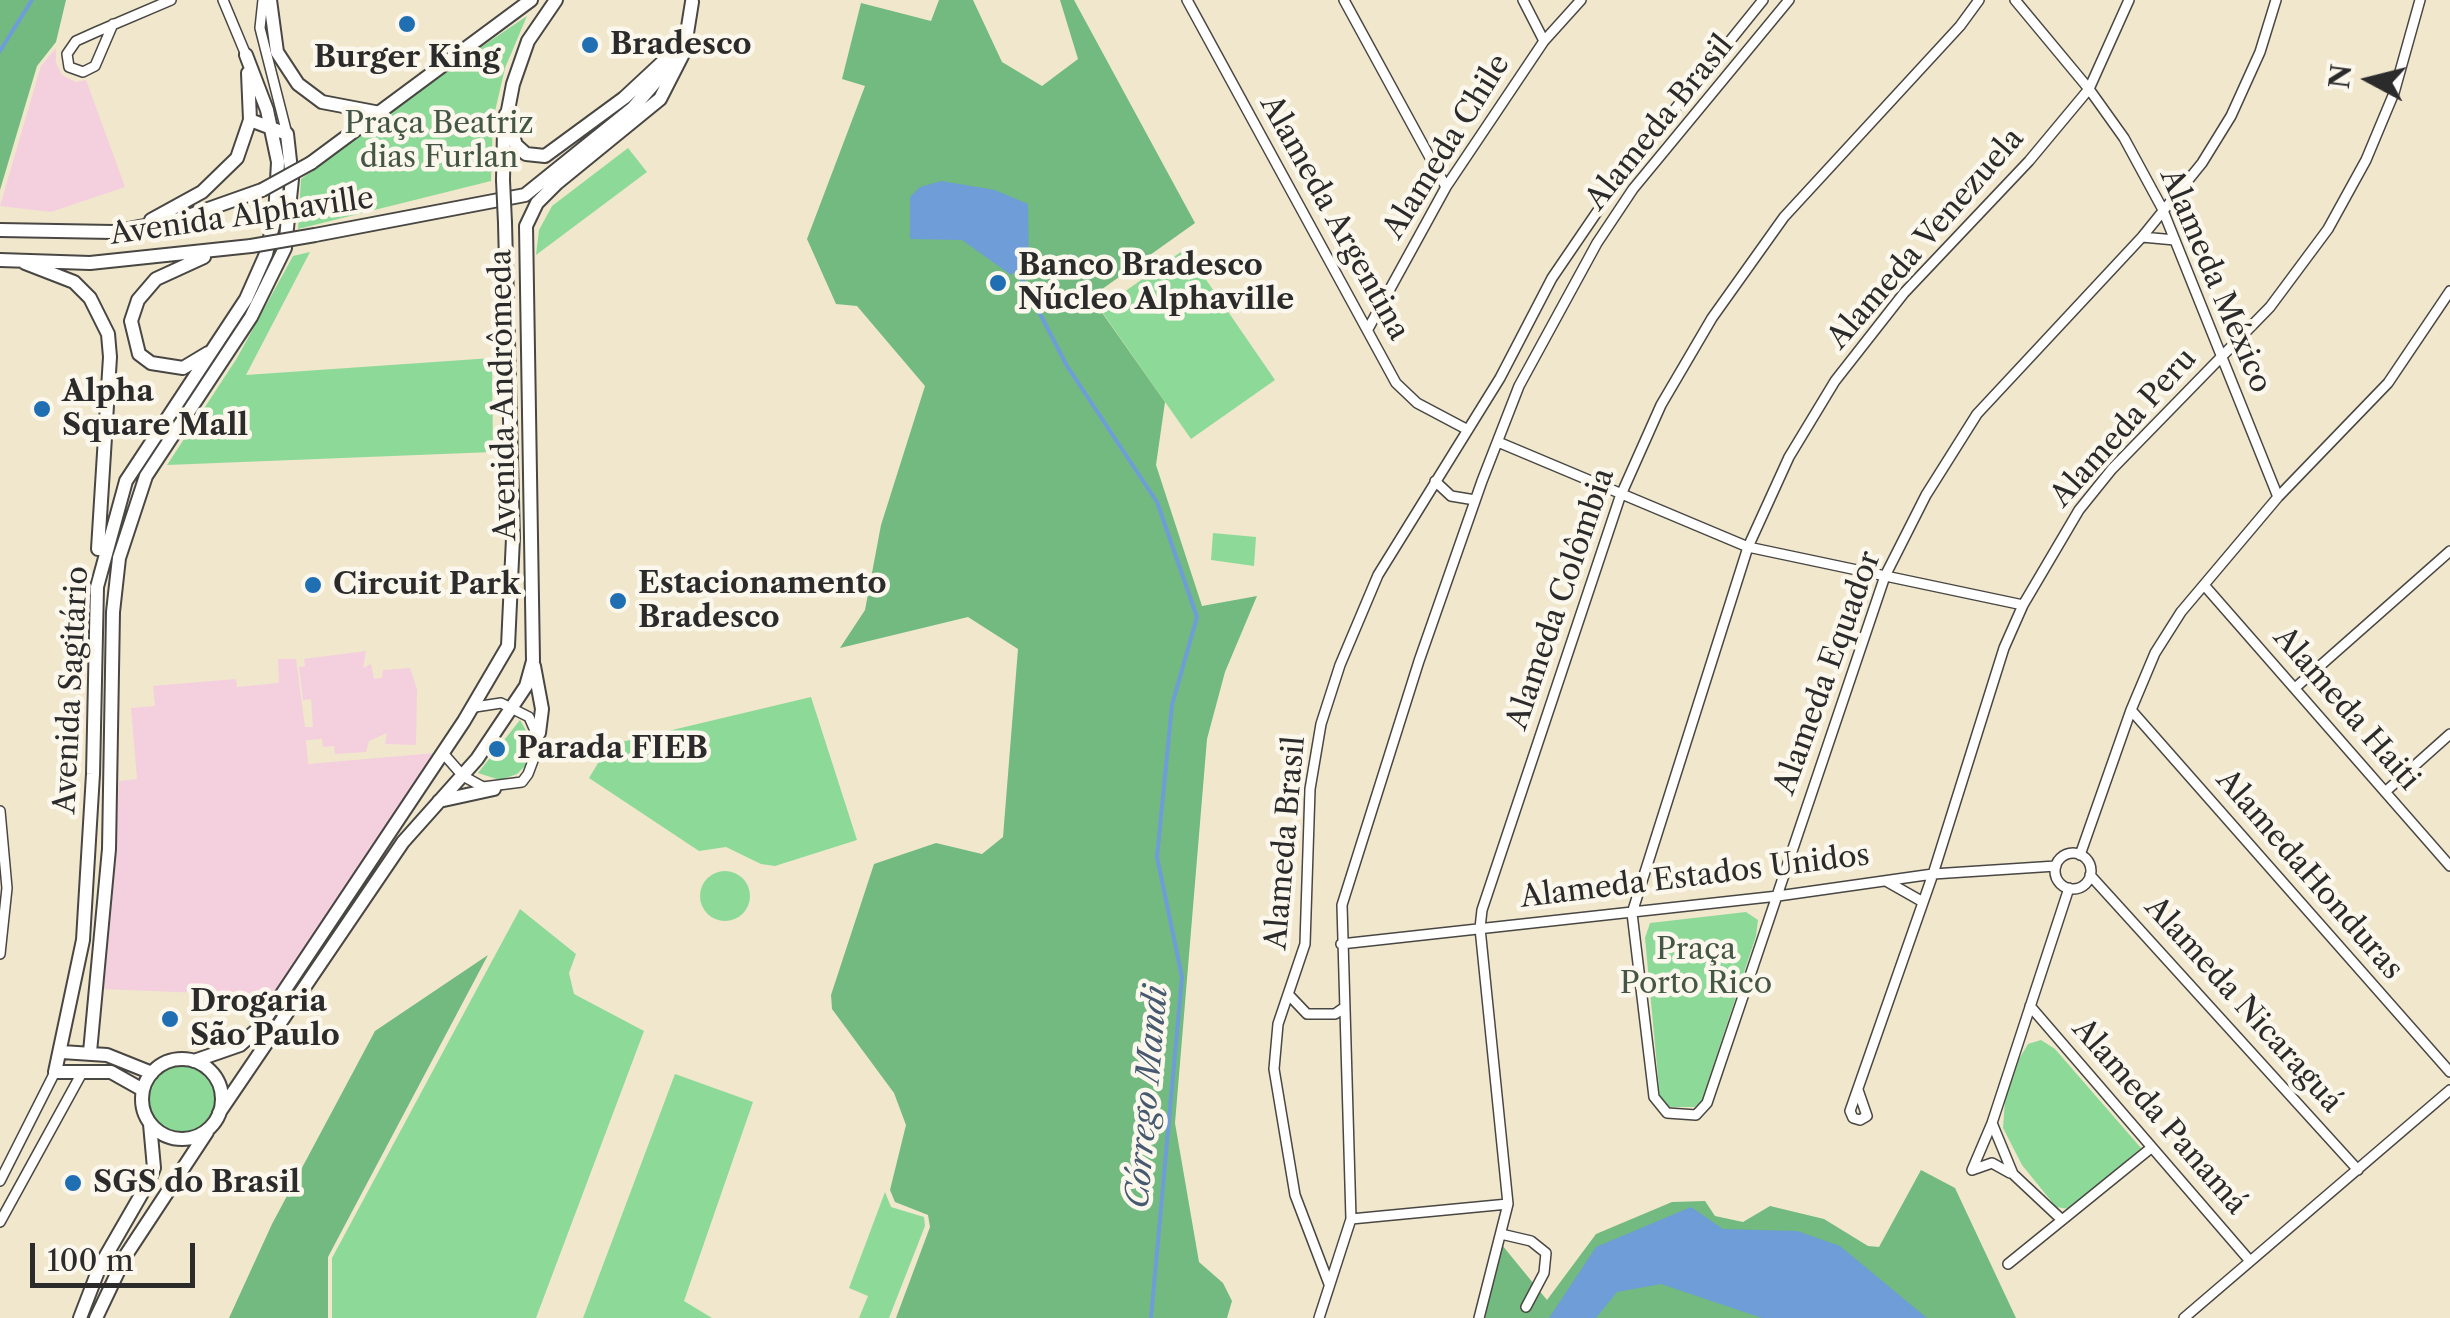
<!DOCTYPE html>
<meta charset="utf-8">
<style>
body{margin:0}
#map{position:relative;width:2450px;height:1318px;overflow:hidden;background:#f1e7cd;font-family:"Libre Caslon Text",serif}
canvas{display:block}
.north{position:absolute;left:2320px;top:30px;width:100px;height:100px;-webkit-text-stroke:8px #fbf7ec;paint-order:stroke;rotate:277deg;font-size:28px;font-weight:700;line-height:40px;text-align:center;color:#2b2b2b}
.north::after{content:'';display:block;margin:auto;width:35px;height:45px;background:#2b2b2b;clip-path:polygon(50% 0,100% 100%,50% 72%,0 100%)}
.scale{position:absolute;left:30px;top:1243px;width:165px;height:45px;box-sizing:border-box;border:5px solid #2b2b2b;border-top:0;padding-left:12px;font-size:30px;line-height:35px;white-space:nowrap;color:#2b2b2b;-webkit-text-stroke:8px #fbf7ec;paint-order:stroke}
</style>
<div id="map">
<canvas width="2450" height="1318"></canvas>
<div class="north">N</div>
<div class="scale">100 m</div>
</div>
<script>
const c = document.querySelector('canvas').getContext('2d');
c.lineJoin = 'round';
function fill(path, color) {
  c.fillStyle = color;
  c.fill(path, 'evenodd');
}
function shape(rows) {
  const path = new Path2D();
  for (const r of rows) {
    if (r.length === 3) {
      path.moveTo(r[0] + r[2], r[1]);
      path.arc(r[0], r[1], r[2], 0, 2 * Math.PI);
      continue;
    }
    path.moveTo(r[0], r[1]);
    for (let i = 2; i < r.length; i += 2) path.lineTo(r[i], r[i + 1]);
  }
  return path;
}
function stroke(path, color, width, dash) {
  c.strokeStyle = color;
  c.lineWidth = width;
  c.lineCap = dash ? 'butt' : 'round';
  c.setLineDash(dash || []);
  c.stroke(path);
}
function write(font, color, halo, rows, align = 'center') {
  c.font = font + ' "Libre Caslon Text",serif';
  c.lineWidth = 9;
  c.setLineDash([]);
  c.textBaseline = 'middle';
  c.strokeStyle = halo;
  c.fillStyle = color;
  for (const [text, x, y, turn = 0] of rows) {
    c.save();
    c.translate(x, y);
    c.rotate((+turn || 0) * Math.PI / 180);
    c.textAlign = isNaN(turn) ? turn : align;
    if (halo) c.strokeText(text, 0, 0);
    c.fillText(text, 0, 0);
    c.restore();
  }
}
fill(shape([
 [56,48,56,63,62,75,76,82,86,80,125,187,51,212,0,206,41,66],
 [366,651,363,668,371,664,374,679,382,678,383,670,410,668,417,689,416,745,385,744,387,733,369,741,366,752,335,754,334,746,323,747,322,739,306,740,308,764,436,753,277,996,103,989,119,781,137,779,131,708,155,706,153,686,236,679,237,687,279,683,278,659,296,659,305,727,313,727,311,699,303,700,299,667,305,666,304,659]
]), '#f4cfde');
fill(shape([
 [527,16,505,68,493,120,491,181,298,229,301,179,441,74],
 [628,148,647,172,536,255,539,230,552,206],
 [1185,249,1275,380,1191,439,1100,309],
 [310,252,246,375,492,358,493,452,167,465,237,358,293,256],
 [1213,533,1256,537,1254,566,1211,560],
 [811,697,857,840,775,866,761,864,726,847,699,851,589,778,609,745],
 [520,720,532,741,526,765,517,774,500,780,478,773],
 [725,896,25],
 [520,909,576,954,569,973,574,994,644,1031,536,1318,332,1318,332,1258],
 [1746,912,1758,920,1756,936,1701,1103,1695,1107,1667,1107,1660,1098,1645,938,1650,923],
 [2041,1040,2055,1049,2141,1148,2069,1209,2056,1207,2022,1165,2003,1128,2005,1100,2019,1059,2028,1044],
 [181,1098,34],
 [675,1074,753,1102,684,1301,712,1318,583,1318],
 [885,1192,891,1207,924,1217,925,1226,889,1318,859,1318,868,1296,849,1288]
]), '#8dda98');
fill(shape([
 [0,0,66,0,56,42,37,66,0,190],
 [939,0,973,0,1002,62,1042,86,1078,59,1060,0,1074,0,1195,223,1091,297,1165,402,1156,465,1202,606,1257,596,1225,672,1207,739,1175,1123,1199,1262,1223,1283,1232,1301,1227,1318,896,1318,930,1227,928,1215,895,1202,890,1190,906,1125,894,1093,832,1009,831,995,874,864,936,843,982,854,1003,837,1018,649,968,617,840,648,865,610,881,525,925,386,857,306,836,304,807,239,865,86,842,79,861,3,931,21],
 [488,955,328,1257,328,1318,229,1318,272,1224,375,1031],
 [1921,1170,1955,1188,2016,1318,1484,1318,1502,1245,1547,1300,1596,1234,1672,1202,1705,1201,1715,1216,1743,1222,1770,1206,1824,1219,1868,1246,1879,1247]
]), '#72ba80');
fill(shape([
 [941,181,995,190,1028,204,1029,263,1011,275,962,240,910,239,910,197,920,187],
 [1691,1207,1723,1229,1797,1231,1840,1246,1927,1318,1762,1318,1661,1284,1617,1292,1596,1318,1549,1318,1596,1247]
]), '#6f9dd7');
stroke(shape([
 [0,51,32,0],
 [1018,271,1067,366,1157,502,1197,617,1172,705,1157,857,1182,977,1151,1318]
]), '#6f9dd7', 4);
const street = shape([
 [223,0,246,55],
 [263,0,260,28,287,134],
 [1187,0,1396,383,1417,403,1468,430],
 [1344,0,1446,187],
 [1523,0,1544,41],
 [2015,0,2089,89,2124,138,2162,208,2278,497],
 [2129,0,2089,89,2029,161,1904,293,1835,381,1789,457,1748,547,1632,913,1654,1097,1667,1113,1696,1115,1707,1103,1885,576,1926,495,1977,414,2142,237,2202,163,2231,116,2260,52,2276,0],
 [113,24,95,66,83,72,69,67,67,54,76,41,96,32,171,0],
 [2142,237,2175,240],
 [1368,329,1446,187,1544,41,1581,0],
 [1498,442,1748,547,2023,605],
 [1435,481,1451,496,1475,500],
 [2204,585,2450,866],
 [2295,688,2450,551],
 [2131,710,2450,1072],
 [442,752,463,776,483,787,522,782,528,774,540,742,529,717,501,703,475,707],
 [2385,792,2450,734],
 [0,811,7,888,0,954],
 [2073,871,18],
 [2080,855,2131,710,2155,653,2181,612,2278,497,2388,383,2450,291],
 [2090,875,2358,1170],
 [1886,881,1923,902],
 [1341,944,1778,896,1933,874,2056,866],
 [1288,994,1307,1014,1335,1014,1345,1007],
 [2030,1006,2250,1261],
 [1858,1090,1867,1116,1860,1120,1853,1118,1850,1111,1933,874,2004,648,2023,605,2079,510,2112,469,2270,307,2328,229,2366,160,2394,93,2420,0],
 [1992,1123,2013,1174,2061,1219],
 [1972,1170,1992,1123,2069,888],
 [1972,1170,1992,1163,2010,1173],
 [0,1181,55,1072],
 [1351,1219,1508,1204],
 [0,1222,83,1071],
 [1501,1234,1531,1241,1546,1253,1544,1273,1526,1307],
 [2008,1264,2151,1148],
 [1329,1284,1295,1195,1274,1069,1278,1024,1305,944,1310,789,1321,724,1340,665,1378,575,1500,378,1552,278,1625,171,1763,0],
 [1319,1318,1351,1219,1342,905,1419,661,1482,481,1519,386,1597,243,1633,189,1789,0],
 [1479,1318,1508,1204,1480,928,1482,910,1620,497,1661,405,1712,318,1784,217,1960,26,1979,0],
 [2184,1318,2450,1090]
]);
const secondary = shape([
 [270,0,277,52,298,84,322,102,380,113],
 [506,114,516,145,526,154,545,156,624,98,667,58],
 [311,163,531,0],
 [503,180,504,131,513,84,528,41,556,0],
 [151,220,202,192,237,158,250,120,248,73],
 [0,230,113,232,180,219,262,190],
 [315,235,525,195,633,108,669,66,681,33],
 [204,257,156,279,138,300,131,321,139,354,151,363,183,368,208,353],
 [0,260,90,263,251,246],
 [25,263,74,282,90,298,108,334,110,357,98,549],
 [534,666,542,709,539,733],
 [439,801,494,789],
 [62,1052,107,1055,152,1073],
 [90,1052,109,849,113,612,119,558,146,476,251,317,285,248,292,179,287,134,250,120],
 [182,1099,40],
 [194,1061,240,1045,260,1027,464,721,508,646,513,538,505,223],
 [143,1090,111,1072,55,1072,83,940,93,774,97,587,126,481,246,299,266,254,275,217,278,162,267,110,246,55],
 [219,1113,403,842,477,759,526,686,533,661,526,226,537,203,557,183,660,99,684,52,692,2],
 [80,1318,100,1266,149,1181,154,1168,150,1124],
 [96,1318,126,1255,207,1132]
]);
stroke(street, '#494743', 12);
stroke(secondary, '#494743', 16);
stroke(street, '#fff', 9);
stroke(secondary, '#fff', 12);
const secondaryBridge = shape([
 [503,180,505,223],
 [262,190,311,163],
 [251,246,315,235]
]);
stroke(secondaryBridge, '#494743', 16, []);
stroke(secondaryBridge, '#fff', 12);
for (const [x, y, r, color] of [
 [407,24,10,"#1f6fb2"],
 [590,45,10,"#1f6fb2"],
 [998,283,10,"#1f6fb2"],
 [42,409,10,"#1f6fb2"],
 [313,585,10,"#1f6fb2"],
 [618,601,10,"#1f6fb2"],
 [497,749,10,"#1f6fb2"],
 [170,1019,10,"#1f6fb2"],
 [73,1183,10,"#1f6fb2"]
]) {
  const dot = new Path2D();
  dot.arc(x, y, r, 0, 2 * Math.PI);
  c.fillStyle = color;
  c.fill(dot);
  stroke(dot, '#fbf7ec', 4);
}
write('bold 30px', '#2b2b2b', '#fbf7ec', [
 ["Bradesco",610,45],
 ["Burger King",407,58,"center"],
 ["Banco Bradesco",1018,266],
 ["Núcleo Alphaville",1018,300],
 ["Alpha",62,392],
 ["Square Mall",62,426],
 ["Estacionamento",638,584],
 ["Bradesco",638,618],
 ["Circuit Park",333,585],
 ["Parada FIEB",517,749],
 ["Drogaria",190,1002],
 ["São Paulo",190,1036],
 ["SGS do Brasil",93,1183]
], 'left');
write('30px', '#2b2b2b', '#fbf7ec', [
 ["Alameda Brasil",1660,123,-51],
 ["Alameda Chile",1447,147,-58],
 ["Avenida Alphaville",242,217,-8],
 ["Alameda Argentina",1334,218,61],
 ["Alameda Venezuela",1926,239,-49],
 ["Alameda México",2215,281,67],
 ["Avenida Andrômeda",504,395,-91],
 ["Alameda Peru",2124,428,-48],
 ["Alameda Colômbia",1561,599,-71],
 ["Alameda Equador",1828,673,-70],
 ["Avenida Sagitário",72,690,-87],
 ["Alameda Haiti",2346,709,49],
 ["Alameda Brasil",1286,843,-85],
 ["AlamedaHonduras",2309,875,49],
 ["Alameda Estados Unidos",1695,877,-7],
 ["Alameda Nicaraguá",2243,1005,48],
 ["Alameda Panamá",2159,1117,49]
]);
write('30px', '#445746', '#fbf7ec', [
 ["Praça Beatriz",439,124],
 ["dias Furlan",439,158],
 ["Praça",1696,950],
 ["Porto Rico",1696,984]
]);
write('italic 32px', '#465970', '#fbf7ec', [
 ["Córrego Mandi",1148,1097,-85]
]);
</script>
